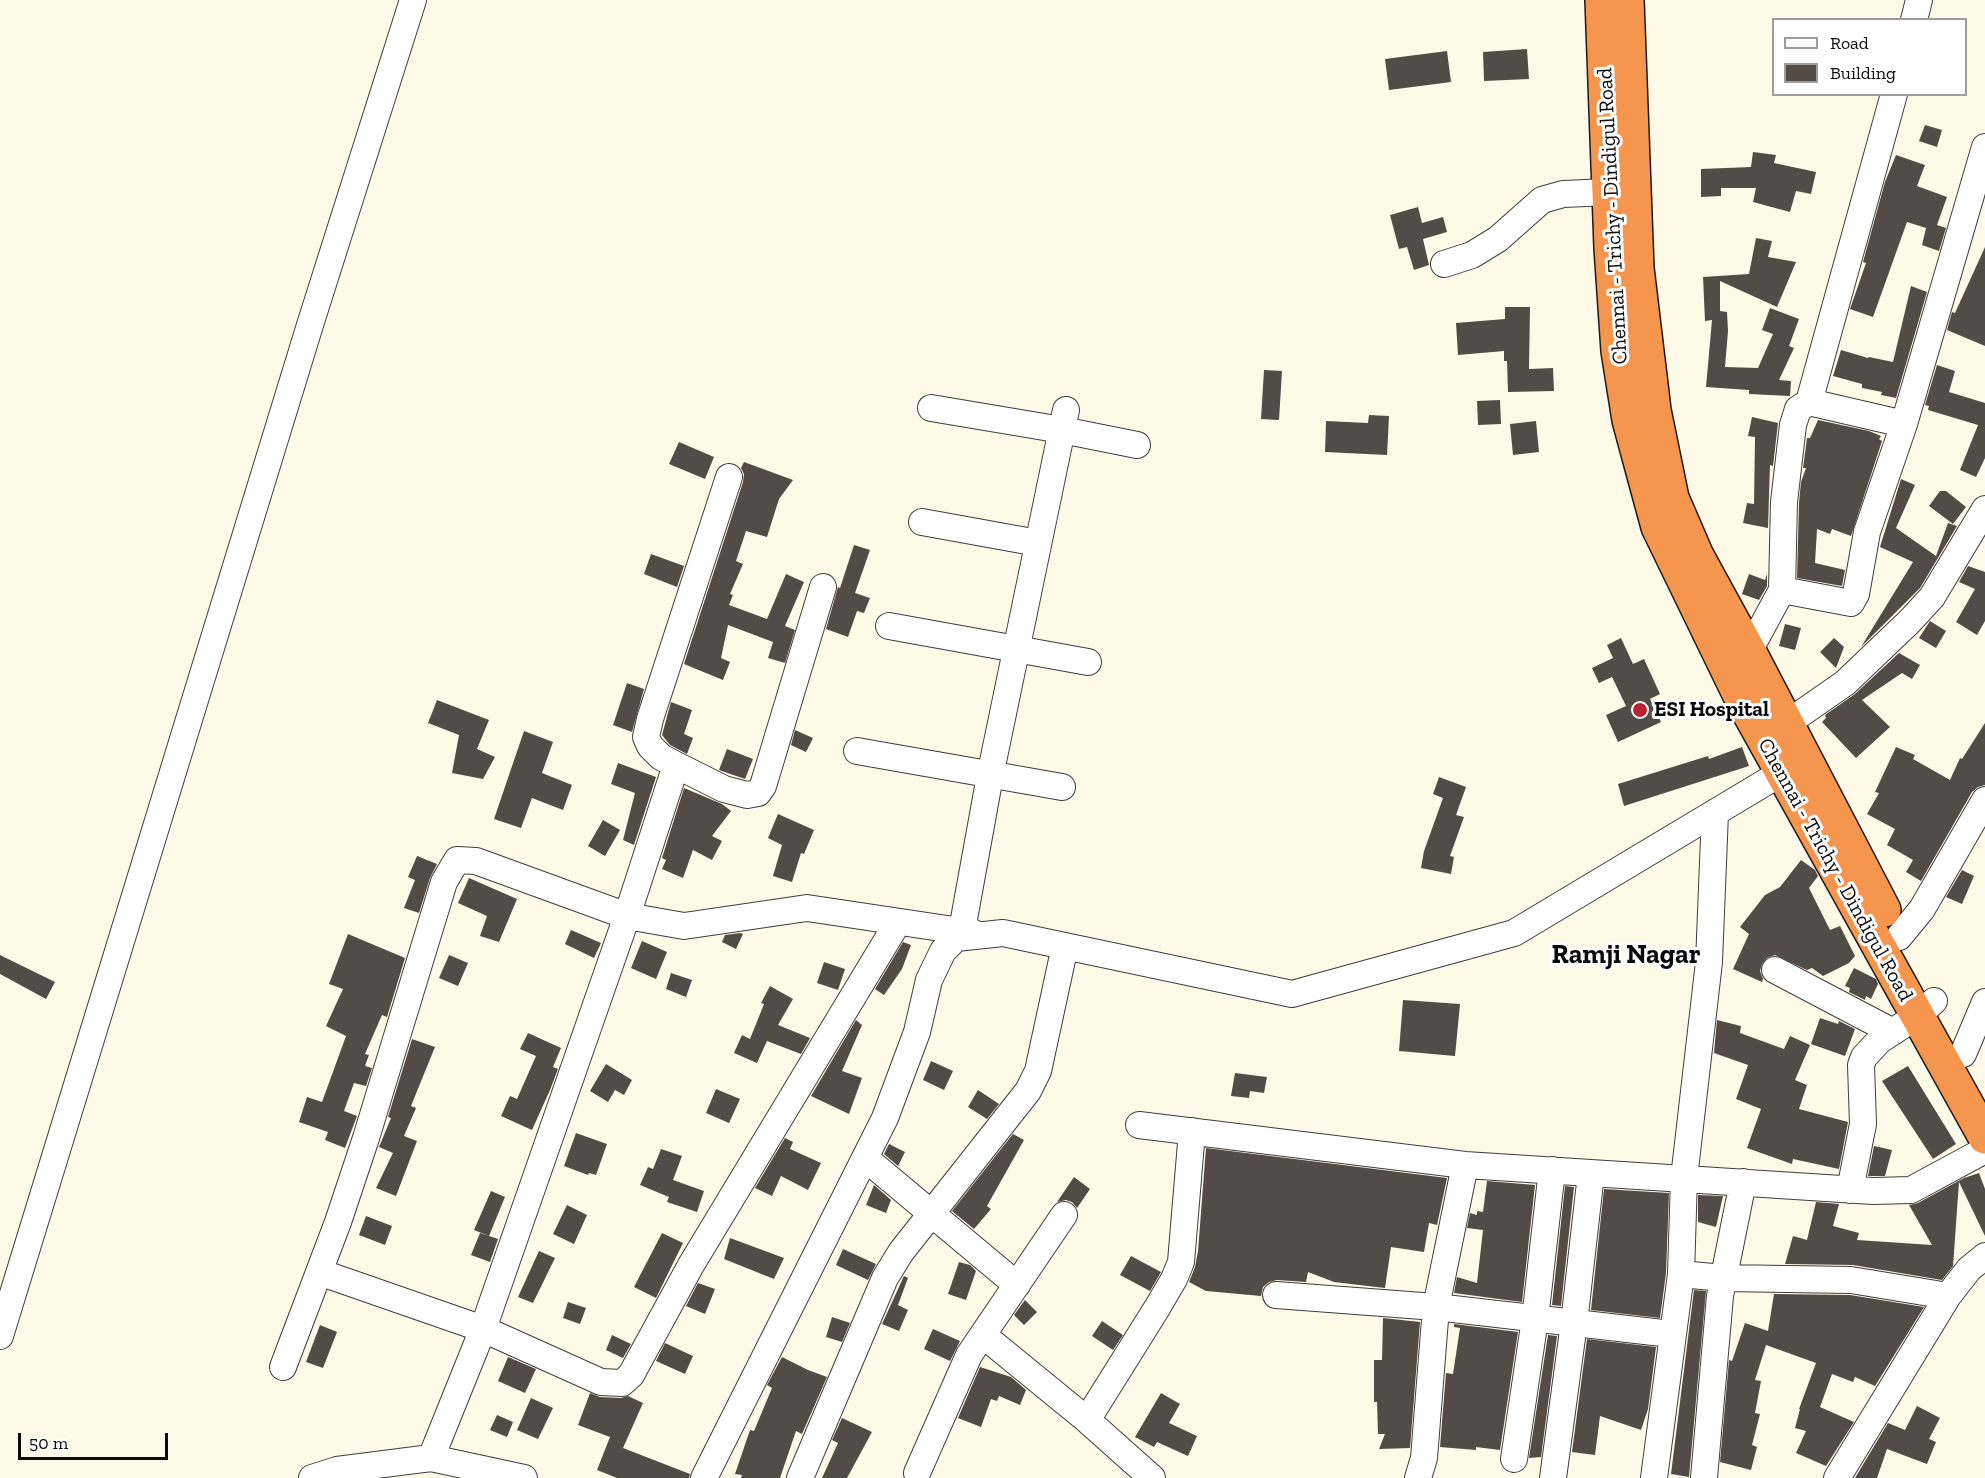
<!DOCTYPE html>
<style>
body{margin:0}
#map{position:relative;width:1985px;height:1478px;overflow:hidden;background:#fffae7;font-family:"Zilla Slab",serif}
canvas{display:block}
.legend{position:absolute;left:1772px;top:18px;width:195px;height:78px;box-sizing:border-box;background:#fff;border:2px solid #9d9d9d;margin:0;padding:8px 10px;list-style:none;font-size:18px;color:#0a0a0a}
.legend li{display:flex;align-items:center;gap:12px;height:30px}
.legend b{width:30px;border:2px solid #9d9d9d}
.scale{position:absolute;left:18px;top:1433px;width:150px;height:27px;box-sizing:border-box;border:3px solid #0a0a0a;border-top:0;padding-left:8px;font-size:18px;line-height:21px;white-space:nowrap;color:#0a0a0a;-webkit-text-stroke:4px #fff;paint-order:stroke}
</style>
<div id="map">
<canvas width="1985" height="1478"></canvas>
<ul class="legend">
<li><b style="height:8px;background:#fff"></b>Road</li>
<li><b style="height:16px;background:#524b46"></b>Building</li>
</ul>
<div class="scale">50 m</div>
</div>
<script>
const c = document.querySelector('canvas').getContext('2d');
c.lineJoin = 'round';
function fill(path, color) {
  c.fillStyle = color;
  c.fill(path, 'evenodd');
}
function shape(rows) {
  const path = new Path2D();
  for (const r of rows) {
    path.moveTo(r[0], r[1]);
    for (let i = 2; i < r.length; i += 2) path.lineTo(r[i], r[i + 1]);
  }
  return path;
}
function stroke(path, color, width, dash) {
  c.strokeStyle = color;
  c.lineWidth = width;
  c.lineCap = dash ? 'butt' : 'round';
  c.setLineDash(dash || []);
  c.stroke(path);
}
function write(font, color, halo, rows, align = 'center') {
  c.font = font + ' "Zilla Slab",serif';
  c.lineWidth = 6;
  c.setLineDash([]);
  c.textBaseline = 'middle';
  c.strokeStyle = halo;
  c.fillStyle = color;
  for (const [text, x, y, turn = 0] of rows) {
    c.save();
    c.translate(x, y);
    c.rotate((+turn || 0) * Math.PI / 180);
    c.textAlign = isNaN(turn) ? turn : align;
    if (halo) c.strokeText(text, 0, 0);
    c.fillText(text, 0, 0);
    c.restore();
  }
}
fill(shape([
 [1527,49,1529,79,1484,81,1483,52],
 [1447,51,1451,82,1389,90,1385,59],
 [1925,125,1942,130,1937,147,1919,141],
 [1753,152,1776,155,1774,163,1816,172,1811,194,1796,191,1790,212,1753,202,1756,188,1721,188,1721,196,1701,197,1701,169,1751,167],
 [1896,155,1925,165,1917,186,1947,197,1937,225,1946,228,1939,251,1922,245,1926,228,1907,222,1873,317,1850,309,1866,263,1863,262,1885,182],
 [1418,207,1422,223,1443,217,1447,232,1423,239,1429,265,1414,270,1407,247,1399,249,1390,215],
 [1756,238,1772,241,1768,257,1796,262,1777,307,1720,281,1720,311,1727,312,1728,331,1725,367,1758,368,1773,334,1762,330,1770,308,1799,319,1789,346,1794,348,1779,380,1791,381,1790,396,1749,394,1749,390,1706,387,1712,320,1705,321,1703,277,1749,274],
 [1985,247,1985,346,1947,330,1952,312,1955,313],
 [1911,286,1927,292,1896,398,1881,395,1882,392,1862,388,1862,384,1833,376,1841,350,1868,358,1869,357,1893,362],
 [1505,307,1530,307,1529,369,1553,368,1554,391,1508,392,1507,361,1504,361,1504,351,1458,355,1456,323,1505,319],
 [1937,365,1955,371,1949,392,1985,403,1985,458,1976,477,1960,470,1978,425,1928,410,1929,406,1925,405],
 [1264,370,1282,371,1279,420,1261,419],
 [1500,400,1501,424,1478,425,1477,401],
 [1369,415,1389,416,1387,455,1325,452,1326,421,1368,423],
 [1752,417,1778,423,1773,466,1770,465,1768,528,1743,523,1747,503,1754,504,1755,437,1748,436],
 [1818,420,1869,431,1881,436,1879,439,1882,441,1851,536,1832,529,1830,534,1817,529,1815,563,1845,570,1842,586,1797,578,1799,503,1801,482,1806,468,1803,468,1807,438,1810,438],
 [1536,421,1539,452,1513,455,1510,424],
 [679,442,714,457,705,479,669,464],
 [744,462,793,480,779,499,767,537,746,531,736,561,743,564,730,594,733,595,729,605,767,619,786,574,804,582,785,626,795,630,785,663,768,658,773,642,728,625,721,658,730,662,723,680,684,664,743,482,744,474,741,468],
 [1901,479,1915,485,1896,528,1936,556,1948,523,1957,526,1920,588,1861,647,1913,562,1880,547],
 [1940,491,1946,491,1966,507,1953,524,1929,506],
 [854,545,870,550,855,593,870,598,864,613,857,611,848,637,826,629,838,587,840,588],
 [651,554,684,566,677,587,644,574],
 [1968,566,1985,572,1985,621,1977,635,1956,622,1975,589,1959,582],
 [1749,574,1765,580,1767,574,1767,586,1759,600,1742,594],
 [1930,621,1946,631,1936,648,1919,638],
 [1785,624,1801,628,1795,650,1779,646],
 [1621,638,1633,664,1644,659,1660,694,1650,699,1661,722,1618,742,1606,715,1626,706,1612,677,1599,683,1592,668,1613,658,1607,645],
 [1834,638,1844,647,1836,668,1820,652],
 [1899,653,1920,665,1912,679,1902,673,1862,700,1890,727,1856,758,1822,722,1826,718,1825,715,1855,694],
 [627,683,644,689,632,732,613,725],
 [437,700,489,720,477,749,495,757,483,779,452,773,459,735,428,723],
 [671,702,692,710,684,734,693,738,687,754,670,745,662,735],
 [1985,723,1985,785,1978,787,1972,792,1921,881,1906,872,1913,860,1887,845,1895,829,1867,814,1879,793,1875,792,1896,747,1915,755,1913,759,1950,780,1960,758,1962,759],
 [795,730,813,738,806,752,791,745],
 [524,731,553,742,542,773,572,785,563,810,532,798,521,828,494,819],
 [1742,747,1749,766,1624,806,1618,784,1708,756,1709,759],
 [727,749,753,759,745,779,719,770],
 [618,763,656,777,634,845,623,840,635,793,611,784],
 [1439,777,1466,787,1456,815,1464,817,1450,856,1454,857,1451,874,1421,868,1424,851,1443,798,1433,794],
 [684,788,722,804,731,811,712,836,722,841,712,860,693,850,683,878,662,869,666,860,662,858],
 [778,814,814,830,804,854,801,853,792,882,773,876,782,845,768,838],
 [603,820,620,830,605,856,588,846],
 [417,856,437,864,430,878,419,913,404,908,415,880,408,877],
 [1801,860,1815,870,1818,876,1809,888,1830,930,1840,926,1855,956,1849,963,1823,976,1812,968,1807,970,1775,955,1767,958,1762,964,1760,971,1763,979,1762,982,1733,969,1749,934,1740,927,1765,895,1780,887],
 [1962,870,1974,876,1962,904,1946,897],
 [469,878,517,899,499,942,480,936,487,916,458,903],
 [571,930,601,943,594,958,565,944],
 [740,933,743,934,736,949,722,942,725,935],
 [348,934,405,958,387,1017,382,1015,365,1054,369,1055,365,1066,372,1068,366,1086,354,1083,344,1111,357,1116,345,1148,325,1140,328,1132,299,1122,307,1097,322,1102,346,1036,326,1026,343,989,329,984],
 [642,941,667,952,656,979,631,968],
 [903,942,911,945,902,969,884,995,875,989],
 [0,955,55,982,46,999,0,974],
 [449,955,468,963,458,986,439,978],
 [824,962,845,969,838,990,817,983],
 [1854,968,1876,979,1878,984,1871,999,1866,996,1865,1000,1849,992,1850,988,1845,986],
 [671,973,692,980,686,997,666,989],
 [770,986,793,999,778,1025,810,1038,801,1054,767,1041,757,1063,734,1053,742,1035,750,1039,764,1004,761,1003],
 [1403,1000,1460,1004,1455,1056,1399,1051],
 [1820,1018,1838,1024,1839,1021,1855,1029,1845,1056,1811,1044],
 [856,1020,862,1025,842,1071,862,1078,849,1114,811,1096],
 [1717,1020,1741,1026,1740,1033,1784,1049,1790,1036,1810,1045,1795,1080,1807,1085,1799,1109,1848,1122,1839,1169,1793,1159,1792,1164,1747,1148,1761,1109,1736,1099,1748,1065,1714,1053],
 [528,1033,561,1048,553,1067,558,1069,550,1090,532,1130,501,1116,510,1096,517,1099,536,1056,520,1049],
 [412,1039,435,1047,411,1106,416,1108,404,1136,417,1141,396,1196,376,1188,393,1153,379,1147,391,1118,388,1117],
 [931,1061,953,1071,944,1090,923,1080],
 [606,1064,632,1080,624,1095,615,1090,608,1102,590,1091],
 [1908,1066,1956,1144,1933,1159,1882,1081],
 [1235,1073,1267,1077,1264,1093,1250,1091,1249,1098,1231,1096],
 [716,1089,740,1099,729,1123,706,1113],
 [978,1090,999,1104,987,1119,968,1107],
 [576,1133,607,1144,596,1175,589,1173,588,1175,564,1166],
 [1013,1134,1024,1140,987,1206,991,1209,974,1229,952,1211],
 [785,1138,793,1142,790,1149,821,1163,808,1190,781,1176,772,1196,755,1188],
 [889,1144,905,1152,898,1166,884,1154],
 [1874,1146,1892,1150,1885,1176,1868,1176],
 [1206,1148,1447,1178,1437,1225,1429,1223,1424,1252,1391,1247,1385,1288,1334,1282,1308,1272,1306,1282,1277,1280,1269,1282,1263,1287,1261,1296,1206,1291,1189,1282,1195,1267,1198,1251],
 [661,1149,682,1156,673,1180,704,1191,697,1212,667,1202,669,1197,640,1185,648,1167,653,1169],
 [1979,1173,1985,1189,1985,1236,1959,1182,1953,1266,1942,1280,1853,1265,1785,1264,1793,1236,1807,1240,1816,1202,1839,1204,1833,1226,1859,1233,1857,1240,1932,1245,1909,1205,1918,1203,1964,1178],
 [1074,1177,1090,1189,1077,1208,1072,1202,1066,1200,1057,1202],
 [1487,1181,1535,1185,1522,1302,1454,1293,1457,1277,1477,1283,1483,1230,1467,1228,1470,1213,1477,1215,1477,1211,1483,1212],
 [874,1185,891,1200,886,1213,866,1205],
 [1565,1186,1574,1187,1561,1306,1552,1305],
 [1604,1189,1669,1193,1666,1273,1660,1318,1591,1310],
 [491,1191,505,1197,489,1236,474,1230],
 [1698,1195,1723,1196,1716,1227,1698,1222],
 [567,1205,587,1215,574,1244,553,1234],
 [366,1216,392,1226,385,1245,359,1235],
 [480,1233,498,1239,490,1262,471,1255],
 [662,1233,683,1243,656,1298,634,1287],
 [730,1238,784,1258,774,1279,724,1259],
 [843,1249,876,1264,868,1280,836,1265],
 [539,1251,555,1258,533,1303,518,1297],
 [1131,1256,1161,1272,1150,1291,1120,1275],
 [959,1262,970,1265,976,1271,966,1300,948,1294],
 [904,1276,908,1278,898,1305,908,1310,899,1331,882,1324],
 [698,1283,715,1289,705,1314,686,1306],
 [1694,1290,1706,1291,1689,1477,1671,1474],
 [1774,1294,1850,1295,1924,1307,1875,1386,1855,1377,1853,1382,1832,1374,1820,1407,1854,1422,1826,1466,1796,1453,1806,1431,1795,1428,1800,1409,1799,1409,1816,1363,1766,1345,1755,1380,1761,1381,1755,1413,1760,1414,1752,1445,1757,1447,1751,1470,1720,1462,1729,1360,1732,1361,1745,1323,1768,1331],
 [1025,1300,1037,1312,1024,1325,1014,1315],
 [568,1302,586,1308,580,1324,563,1318],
 [832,1317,850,1323,842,1342,826,1337],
 [1383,1318,1420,1322,1410,1448,1379,1449,1385,1434,1378,1434,1377,1402,1374,1402,1374,1360,1382,1360],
 [1102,1321,1123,1335,1113,1350,1092,1336],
 [1454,1324,1518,1332,1500,1450,1476,1447,1476,1450,1440,1447,1446,1373,1453,1374,1460,1328,1454,1327],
 [320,1325,337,1332,323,1368,306,1362],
 [933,1329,960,1341,950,1361,924,1349],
 [612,1335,631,1344,623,1358,606,1350],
 [1548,1335,1557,1336,1541,1457,1529,1458],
 [1587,1339,1656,1347,1648,1409,1641,1430,1600,1416,1595,1455,1572,1452],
 [665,1343,693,1356,685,1374,656,1361],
 [508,1357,536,1369,525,1393,498,1381],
 [782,1357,808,1370,827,1377,802,1434,796,1431,780,1478,741,1478,742,1475,735,1474,750,1430,754,1431,772,1388,767,1385],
 [980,1367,1011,1377,1026,1390,1020,1405,999,1396,997,1401,991,1399,981,1427,958,1418],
 [590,1393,600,1397,621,1398,628,1396,643,1403,623,1448,690,1474,689,1478,617,1478,597,1470,610,1437,578,1425],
 [1161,1393,1180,1404,1169,1423,1197,1436,1188,1456,1157,1442,1154,1447,1135,1437],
 [531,1398,553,1408,538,1439,517,1430],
 [1917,1406,1940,1418,1929,1439,1936,1442,1927,1464,1887,1449,1877,1478,1855,1478,1888,1423,1905,1430],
 [497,1415,513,1422,507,1437,490,1430],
 [842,1418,872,1432,847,1478,822,1478,838,1443,832,1440]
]), '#524b46');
const minor = shape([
 [1914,20,1919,0],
 [1444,264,1472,255,1498,239,1542,200,1563,194,1609,192],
 [1809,402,1904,424],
 [931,408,1062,430,1137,445],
 [729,477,650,719,646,737,650,746,661,757,676,765,724,789,747,795,758,793,763,786,823,587],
 [922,522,1038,543],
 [1782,590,1851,603,1856,594,1867,532,1904,424,1985,147],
 [889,626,1088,662],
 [1749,651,1782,590,1784,502,1793,425,1798,409,1809,402,1894,94],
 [1786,724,1845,683,1910,621,1932,597,1985,509],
 [857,751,1062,787],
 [962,930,990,776,1066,410],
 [1899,937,1922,909,1985,800],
 [1775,970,1893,1032],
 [1963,1054,1985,1002],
 [1139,1125,1465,1165,1873,1191,1911,1190,1985,1150],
 [865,1158,1017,1285],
 [1850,1190,1863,1124,1861,1065,1864,1057,1880,1040,1917,1016,1934,1001],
 [319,1272,483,1329,601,1382,622,1383,631,1375,691,1265,898,922],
 [1681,1274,1723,1278,1851,1280,1948,1296],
 [1276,1295,1436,1307,1671,1334],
 [983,1335,1087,1420,1152,1478],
 [0,1336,310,325,413,0],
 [283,1367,338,1222,366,1138,444,882,457,860,476,861,627,916,684,926,807,908,974,933],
 [1087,1420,1157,1308,1174,1279,1181,1262,1192,1131],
 [431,1458,483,1329,627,916,676,765],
 [1514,1459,1535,1319,1552,1170],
 [917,1473,969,1355,1064,1215],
 [312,1478,337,1470,431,1458,524,1478],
 [704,1478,885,1118,917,1032,929,980,943,951,956,938,1003,933,1292,994,1514,933,1781,773],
 [800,1478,885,1278,901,1252,1028,1091,1038,1071,1065,946],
 [1418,1478,1424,1458,1436,1307,1465,1165],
 [1553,1478,1574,1323,1591,1174],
 [1654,1478,1681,1274,1684,1178,1709,962,1715,813],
 [1704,1478,1720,1296,1743,1182],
 [1837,1478,1948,1296,1969,1269,1985,1256]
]);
const highway = shape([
 [1602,0,1611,248,1618,351,1629,420,1658,527,1744,704,1985,1137],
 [1627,0,1637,268,1654,410,1672,498,1697,556,1749,651,1884,910]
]);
stroke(minor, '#3d3d3d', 28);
stroke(highway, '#1b1b1b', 36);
stroke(minor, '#fff', 26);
stroke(highway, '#f6964e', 33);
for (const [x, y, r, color] of [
 [1640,710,8,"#ba222d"]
]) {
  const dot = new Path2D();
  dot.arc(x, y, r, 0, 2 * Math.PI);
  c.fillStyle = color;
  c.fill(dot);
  stroke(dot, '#fff', 2);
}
write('21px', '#0a0a0a', '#fff', [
 ["Chennai - Trichy - Dindigul Road",1613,216,-93],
 ["Chennai - Trichy - Dindigul Road",1835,870,61]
]);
write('bold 21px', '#0a0a0a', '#fff', [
 ["ESI Hospital",1654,710]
], 'left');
write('bold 27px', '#0a0a0a', '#fff', [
 ["Ramji Nagar",1626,955]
]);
</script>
